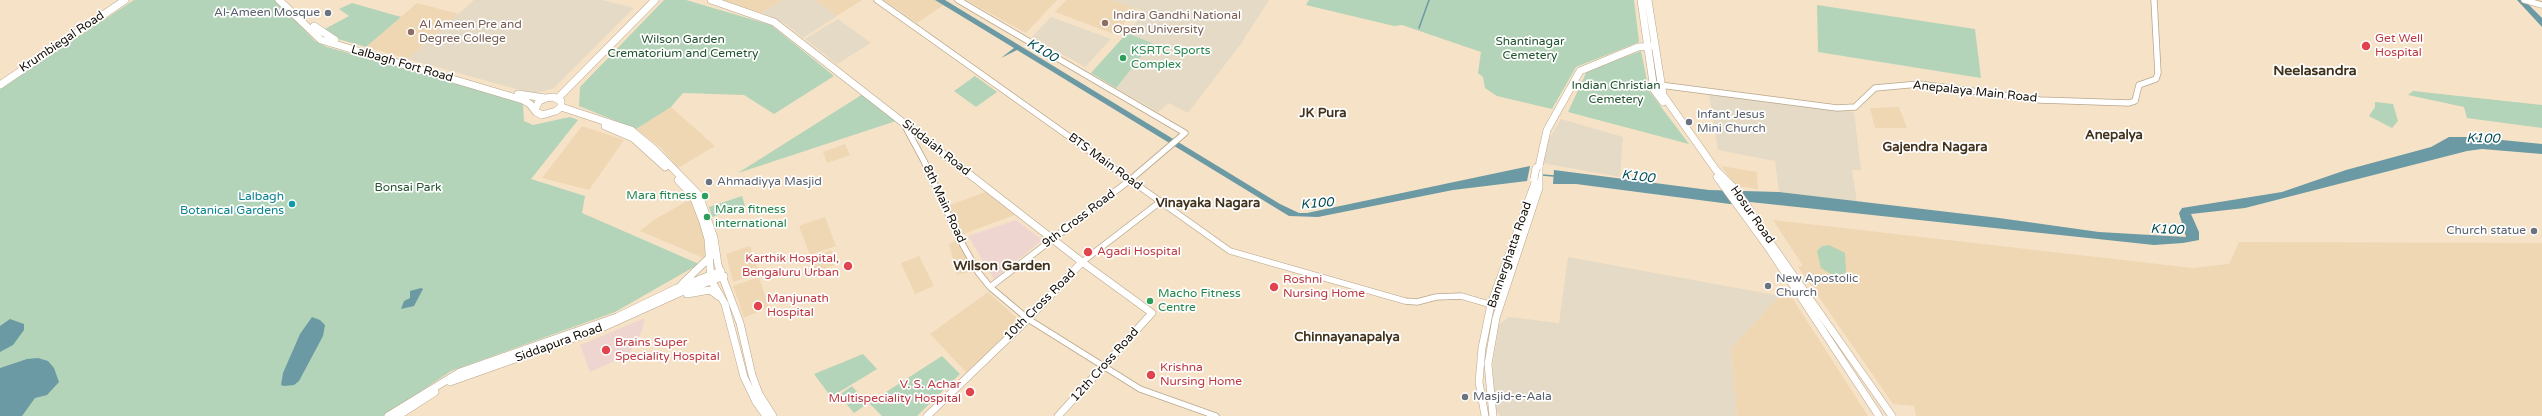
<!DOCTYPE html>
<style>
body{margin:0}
canvas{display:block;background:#f6e2c6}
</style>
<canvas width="2542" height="416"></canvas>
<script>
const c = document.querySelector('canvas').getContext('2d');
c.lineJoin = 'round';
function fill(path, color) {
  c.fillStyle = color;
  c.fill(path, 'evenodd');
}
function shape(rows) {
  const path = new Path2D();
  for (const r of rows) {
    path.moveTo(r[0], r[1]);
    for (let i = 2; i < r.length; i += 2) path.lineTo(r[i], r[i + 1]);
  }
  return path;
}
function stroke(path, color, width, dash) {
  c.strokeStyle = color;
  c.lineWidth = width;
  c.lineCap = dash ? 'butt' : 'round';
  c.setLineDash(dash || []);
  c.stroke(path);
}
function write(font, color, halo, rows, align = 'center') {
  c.font = font + ' "Varela Round",sans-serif';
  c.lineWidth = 3.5;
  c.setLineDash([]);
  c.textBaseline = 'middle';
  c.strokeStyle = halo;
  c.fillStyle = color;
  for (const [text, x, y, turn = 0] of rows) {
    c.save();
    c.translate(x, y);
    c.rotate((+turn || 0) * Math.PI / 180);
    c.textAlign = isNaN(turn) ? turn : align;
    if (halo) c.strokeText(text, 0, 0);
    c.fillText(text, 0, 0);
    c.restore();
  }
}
fill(shape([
 [721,0,782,0,762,13],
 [815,0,862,0,837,16],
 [884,0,935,0,944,5,917,23],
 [966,0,1057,0,1026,33],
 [1066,0,1112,0,1137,9,1114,34,1055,12],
 [417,3,459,14,408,59,366,47],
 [671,107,715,146,678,168,661,148,636,129],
 [1899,107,1907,128,1875,128,1870,108],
 [582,126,624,140,589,190,542,178],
 [845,144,850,155,827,163,823,152],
 [1721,166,1757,172,1758,189,1736,186],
 [988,191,1017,214,961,235,947,206],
 [691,199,705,240,706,259,640,231,655,219],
 [825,217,836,246,810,255,799,226],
 [1773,220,2193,268,2229,264,2239,242,2542,243,2542,416,1916,416,1914,406,1893,404,1798,267,1803,266],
 [958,240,973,271,957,275,949,244],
 [750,246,759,273,733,282,726,254],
 [831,250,837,264,816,272,810,258],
 [919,256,934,286,915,294,901,263],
 [759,277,769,307,744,318,733,286],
 [988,292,1020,321,967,373,930,334],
 [1780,296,1793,299,1868,416,1737,416,1731,348]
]), '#efd7b4');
fill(shape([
 [474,0,602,0,634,8,554,88,534,94,408,59],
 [782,0,815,0,837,16,803,38,786,24,762,13],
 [1112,0,1269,0,1240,45,1188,113,1169,103,1158,112,1116,88,1152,43,1127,33,1145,12],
 [1051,17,1111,39,1085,67,1032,37],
 [838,19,871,43,837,64,805,39],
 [1709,94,1854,112,1861,170,1852,170,1857,202,1779,192,1775,161,1718,150],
 [1561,119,1623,137,1620,177,1542,163,1548,141],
 [1568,257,1780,296,1731,348,1737,416,1500,416,1494,404,1493,363,1499,324,1509,317,1559,323]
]), '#e5dac6');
fill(shape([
 [1016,220,1042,240,994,279,968,236],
 [645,318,642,331,628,355,590,372,580,345]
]), '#efd5d0');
fill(shape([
 [134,0,275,0,315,41,327,47,518,101,523,105,524,121,533,125,570,117,578,120,531,179,585,196,582,213,699,264,615,312,451,371,384,416,0,416,0,88],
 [664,0,686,0,771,25,834,76,774,114,744,95,683,93,671,107,636,129,579,106,580,87],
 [1309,0,1634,0,1639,42,1576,67,1552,109,1497,96,1485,88,1483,77,1478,73,1481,52,1402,25,1394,26,1306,5],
 [352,3,401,17,366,47,331,37,323,30,349,16,339,9],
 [1817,5,1975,29,1981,78,1818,52],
 [1127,33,1152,43,1116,88,1091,73],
 [1641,51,1649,91,1689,144,1568,112,1587,71],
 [975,76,997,92,976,107,954,91],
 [2413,91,2542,105,2542,128,2467,118,2464,107,2408,95],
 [863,94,896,121,738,173],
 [2375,102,2393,104,2398,121,2392,128,2369,116,2375,107],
 [742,196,745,206,712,217,709,207],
 [1829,245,1845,253,1846,272,1843,274,1834,276,1821,268,1817,251,1822,246],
 [863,354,877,369,831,397,814,374],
 [942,356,960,374,917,416,882,416,869,403],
 [852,386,867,404,854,413,839,395]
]), '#b3d4b8');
fill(shape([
 [935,0,945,0,1280,204,1299,213,1307,213,1530,166,1527,181,1453,190,1318,217,1289,216,1017,50,1001,58,1014,48],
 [2517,0,2524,0,2542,18,2542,27],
 [2449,137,2472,137,2542,144,2542,154,2482,149,2467,151,2245,208,2191,214,2199,232,2199,240,2183,243,2154,245,1750,202,1730,204,1576,184,1553,184,1554,170,1709,190,1779,192,1999,218,2099,232,2186,237,2179,213,2182,208,2282,192,2346,170,2431,147],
 [421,288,423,289,414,306,401,309,404,301,410,298,410,291],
 [312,317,320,320,325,325,323,336,299,381,294,385,284,386,281,385,283,373,300,334],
 [10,319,24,324,24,330,13,345,0,352,0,326],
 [38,358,48,361,54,368,59,382,47,395,35,398,22,416,0,416,0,368,27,359]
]), '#6c9aa4');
stroke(shape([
 [1419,28,1429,0],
 [1542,175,1554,176]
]), '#6c9aa4', 1.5);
const minor = shape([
 [877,0,1230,251,1405,301,1417,302,1436,297,1461,296,1499,307],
 [958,0,1185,133,1130,180,990,287],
 [2524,0,2542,5],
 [1660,85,1837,108,1855,107,1875,88,1919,84,2040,100,2129,103,2135,101,2139,85,2156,79,2158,73,2154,0],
 [904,124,924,161,959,238,978,272,990,287,1028,319,1140,389,1216,416],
 [1082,262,1160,202]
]);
const major = shape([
 [279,0,321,40,523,100,530,104,536,112,542,115,556,111,561,107,561,101,553,97,546,98,539,101,535,110],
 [711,0,774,22,1082,262,1152,313,1058,416],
 [1641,0,1654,90,1663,102],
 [1648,0,1663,95,1716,170,1735,189,1748,207,1758,225,1892,416],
 [314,26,335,40],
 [0,85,125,0],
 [518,94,545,98],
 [558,98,655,0],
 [561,107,631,130,654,149,699,195,714,238,718,265,740,323,752,375,759,394,773,416],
 [605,126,633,138,665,167],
 [1717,177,1770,250,1879,416],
 [678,180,693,196,703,222,708,239,711,280,725,304,744,377,756,402,766,416],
 [682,284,711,256],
 [687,294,710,290,718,296],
 [450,382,597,330,679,293,724,276],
 [388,416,460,372,617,317,677,288,721,271],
 [398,416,435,392],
 [927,416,1028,319,1082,262],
 [1485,416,1479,382,1482,348,1491,304,1536,180],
 [1493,416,1488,364,1496,318,1539,188,1539,166,1547,130,1580,71,1638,47,1652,46]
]);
stroke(minor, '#b9a78c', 7);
stroke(major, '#b9a78c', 8);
stroke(minor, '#fff', 5.5);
stroke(major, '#fff', 7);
const majorBridge = shape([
 [1534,179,1536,168,1539,166]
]);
stroke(majorBridge, '#b9a78c', 8, []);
stroke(majorBridge, '#fff', 7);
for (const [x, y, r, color] of [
 [328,13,4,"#6b7280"],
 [1105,23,4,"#8d6e63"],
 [411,32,4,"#8d6e63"],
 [2366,46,5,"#e0444e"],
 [1123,58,4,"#2e9e5b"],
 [1689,122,4,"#6b7280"],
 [709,182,4,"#6b7280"],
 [705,196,4,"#2e9e5b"],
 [292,204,4,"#0f9aa8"],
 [707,217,4,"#2e9e5b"],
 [2534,231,4,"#6b7280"],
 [1088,252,5,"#e0444e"],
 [848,266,5,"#e0444e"],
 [1768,286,4,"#6b7280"],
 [1274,287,5,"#e0444e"],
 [1150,301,4,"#2e9e5b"],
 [758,306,5,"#e0444e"],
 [606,350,5,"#e0444e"],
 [1151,375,5,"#e0444e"],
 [970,392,5,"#e0444e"],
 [1465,397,4,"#6b7280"]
]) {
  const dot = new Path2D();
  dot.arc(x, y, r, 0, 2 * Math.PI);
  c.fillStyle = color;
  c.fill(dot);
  stroke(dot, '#fff', 1.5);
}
write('12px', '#5b616d', '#fff', [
 ["Al-Ameen Mosque",320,13,"right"],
 ["Infant Jesus",1697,115],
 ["Mini Church",1697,129],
 ["Ahmadiyya Masjid",717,182],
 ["Church statue",2526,231,"right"],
 ["New Apostolic",1776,279],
 ["Church",1776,293],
 ["Masjid-e-Aala",1473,397]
], 'left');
write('12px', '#785e54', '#fff', [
 ["Indira Gandhi National",1113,16],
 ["Open University",1113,30],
 ["Al Ameen Pre and",419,25],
 ["Degree College",419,39]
], 'left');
write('12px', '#be3a42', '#fff', [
 ["Get Well",2375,39],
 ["Hospital",2375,53],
 ["Agadi Hospital",1097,252],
 ["Karthik Hospital,",839,259,"right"],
 ["Bengaluru Urban",839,273,"right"],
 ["Roshni",1283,280],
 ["Nursing Home",1283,294],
 ["Manjunath",767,299],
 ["Hospital",767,313],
 ["Brains Super",615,343],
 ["Speciality Hospital",615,357],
 ["Krishna",1160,368],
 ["Nursing Home",1160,382],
 ["V. S. Achar",961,385,"right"],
 ["Multispeciality Hospital",961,399,"right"]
], 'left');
write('12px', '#22542f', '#fff', [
 ["Wilson Garden",683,40],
 ["Crematorium and Cemetry",683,54],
 ["Shantinagar",1530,42],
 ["Cemetery",1530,56],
 ["Indian Christian",1616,86],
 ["Cemetery",1616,100],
 ["Bonsai Park",408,188]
]);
write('12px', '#150f06', '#fff', [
 ["Krumbiegal Road",62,42,-34],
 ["Lalbagh Fort Road",402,64,16],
 ["Anepalaya Main Road",1975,92,6],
 ["Siddaiah Road",936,148,38],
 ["BTS Main Road",1105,162,36],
 ["8th Main Road",944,204,65],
 ["Hosur Road",1752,215,55],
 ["9th Cross Road",1079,219,-37],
 ["Bannerghatta Road",1510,255,-71],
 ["10th Cross Road",1040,305,-45],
 ["Siddapura Road",559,343,-20],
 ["12th Cross Road",1105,365,-48]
]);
write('12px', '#27864d', '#fff', [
 ["KSRTC Sports",1131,51],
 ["Complex",1131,65],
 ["Mara fitness",697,196,"right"],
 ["Mara fitness",715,210],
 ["international",715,224],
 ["Macho Fitness",1158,294],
 ["Centre",1158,308]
], 'left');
write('12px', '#0d838f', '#fff', [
 ["Lalbagh",284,197],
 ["Botanical Gardens",284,211]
], 'right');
write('italic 13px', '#024c57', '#fff', [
 ["K100",1042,51,31],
 ["K100",2483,139,1],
 ["K100",1638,177,7],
 ["K100",1317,204,-5],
 ["K100",2167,230,2]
]);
write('bold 13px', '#42321b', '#fff', [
 ["JK Pura",1323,114],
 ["Anepalya",2114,136],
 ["Gajendra Nagara",1935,148],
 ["Vinayaka Nagara",1208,204],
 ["Chinnayanapalya",1347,338]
]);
write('bold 14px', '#42321b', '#fff', [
 ["Neelasandra",2315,71],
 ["Wilson Garden",1002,266]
]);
</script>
